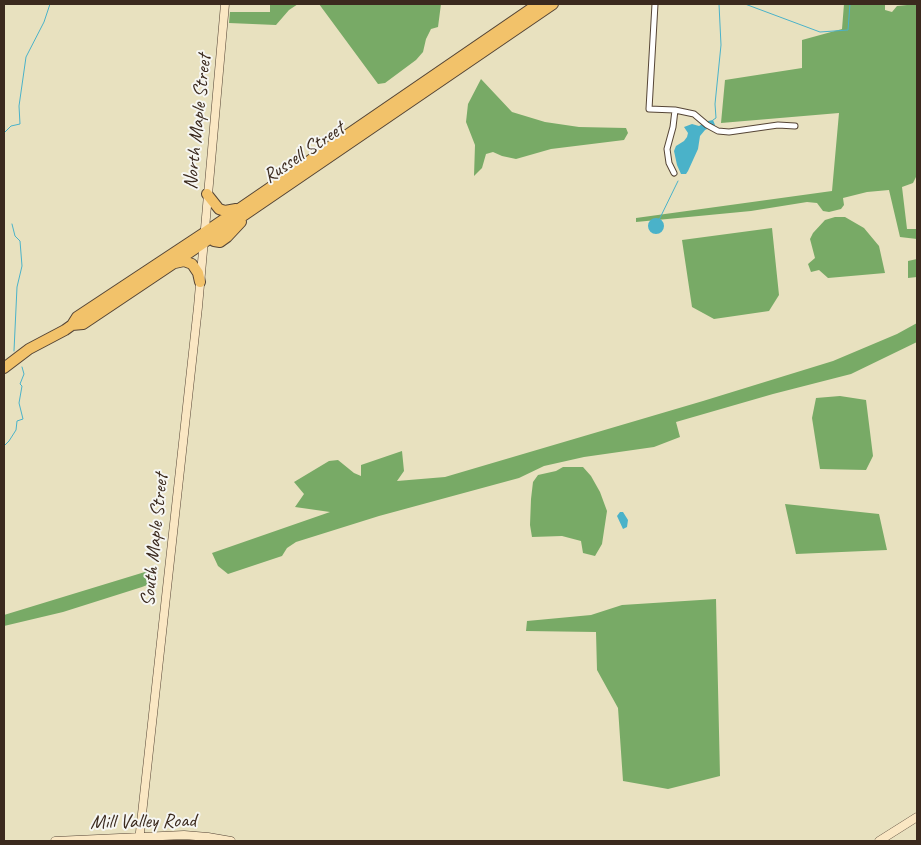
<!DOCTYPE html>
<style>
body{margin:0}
#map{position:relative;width:921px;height:845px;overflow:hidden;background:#e8e1bf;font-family:Caveat,sans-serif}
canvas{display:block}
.frame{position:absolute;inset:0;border:5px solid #3b2a1e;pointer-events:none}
</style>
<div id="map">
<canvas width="921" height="845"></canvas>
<div class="frame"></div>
</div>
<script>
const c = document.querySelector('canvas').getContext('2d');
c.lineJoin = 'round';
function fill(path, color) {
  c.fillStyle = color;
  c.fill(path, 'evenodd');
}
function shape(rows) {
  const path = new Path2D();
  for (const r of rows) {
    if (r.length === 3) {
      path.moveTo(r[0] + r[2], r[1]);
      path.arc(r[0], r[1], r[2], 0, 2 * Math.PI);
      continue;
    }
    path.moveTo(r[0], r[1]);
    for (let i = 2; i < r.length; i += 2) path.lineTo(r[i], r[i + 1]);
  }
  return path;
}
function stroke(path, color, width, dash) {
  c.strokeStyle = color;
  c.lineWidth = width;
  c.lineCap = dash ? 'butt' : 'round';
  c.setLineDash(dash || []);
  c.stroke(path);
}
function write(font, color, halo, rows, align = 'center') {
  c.font = font + ' Caveat,sans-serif';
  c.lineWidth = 4;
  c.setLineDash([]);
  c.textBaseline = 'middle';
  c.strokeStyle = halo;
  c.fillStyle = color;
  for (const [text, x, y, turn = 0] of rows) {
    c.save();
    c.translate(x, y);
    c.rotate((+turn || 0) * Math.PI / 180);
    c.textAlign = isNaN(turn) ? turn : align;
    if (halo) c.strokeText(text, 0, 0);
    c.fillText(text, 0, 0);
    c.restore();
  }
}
fill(shape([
 [270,4,298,4,289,10,276,25,229,23,230,12,270,12],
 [319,4,441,4,438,27,431,29,426,39,423,52,416,60,385,83,378,84],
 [844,4,885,4,885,10,892,12,897,6,917,4,917,175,913,183,902,187,907,229,917,229,917,239,900,237,889,190,867,192,843,198,844,205,841,209,829,212,823,211,817,203,807,202,751,211,636,222,636,218,832,191,839,113,721,123,725,80,802,68,802,40,842,29],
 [481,79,512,112,545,122,579,127,626,128,628,133,624,140,551,149,516,159,502,156,493,152,486,154,482,168,474,176,475,145,466,122,468,104],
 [835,217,845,217,864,228,879,246,885,273,828,278,819,270,811,272,808,264,815,258,810,239,813,233,825,220],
 [772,228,779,295,769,311,714,319,692,307,682,240],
 [917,259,917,277,908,278,908,261],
 [917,323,917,342,851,374,773,394,676,422,680,437,654,447,584,457,544,466,519,478,379,516,296,542,287,548,282,556,228,574,218,566,212,553,330,512,295,507,304,494,294,482,329,461,338,460,354,473,361,476,361,465,402,451,404,471,397,481,445,477,703,401,833,361,897,334],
 [840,396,866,400,873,456,866,470,820,469,812,418,816,398],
 [563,467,583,467,591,476,600,492,607,511,602,544,595,556,583,553,581,541,562,536,532,537,530,525,531,499,533,482,538,475,556,471],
 [785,504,879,514,887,550,796,554],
 [158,568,155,582,142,587,63,612,4,626,4,615],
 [716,599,720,776,668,789,623,781,618,708,597,670,596,632,526,631,527,621,591,615,622,605]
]), '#78aa66');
fill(shape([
 [713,120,715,125,705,130,700,136,698,149,688,171,686,174,681,174,677,165,674,151,676,146,684,141,687,137,688,133,684,127,692,124,699,126,708,121],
 [656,226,8],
 [620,512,623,512,628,520,627,527,623,529,617,516]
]), '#4ab2c9');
stroke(shape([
 [745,4,820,32,848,30,850,4],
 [713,120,716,118,715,104,721,45,719,4],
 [4,133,11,126,20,124,19,106,26,57,44,22,50,4],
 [659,220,678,181],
 [12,224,15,236,20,241,22,266,17,287,14,351],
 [4,446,9,441,16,430,17,421,23,419,19,403,22,386,20,384,24,374,22,367]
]), '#4ab2c9', 1);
const street = shape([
 [655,4,649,109,675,110],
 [674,173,669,163,667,149,673,127,675,110,694,114,707,125,718,131,729,132,778,125,795,126]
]);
const secondary = shape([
 [55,841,184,835,208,837,231,841],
 [139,841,198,307,225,4],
 [879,841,917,817]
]);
const highway = shape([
 [207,194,219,209,225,211,236,209],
 [211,232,214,241,220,242,227,237,241,222],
 [175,263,184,261,192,264,198,273,200,282],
 [72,325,83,324,174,263,553,4],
 [4,368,29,349,65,330,72,325,77,317,204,233,538,4]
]);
stroke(street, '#554536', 7);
stroke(secondary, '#554536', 9);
stroke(highway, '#554536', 12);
stroke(street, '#fff', 5);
stroke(secondary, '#fae7c3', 8);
stroke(highway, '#f2c26a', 10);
write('20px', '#3b2a1e', '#f6f6f2', [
 ["North Maple Street",198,122,-84],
 ["Russell Street",304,153,-34],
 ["South Maple Street",155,540,-84],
 ["Mill Valley Road",143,822,-1]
]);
</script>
